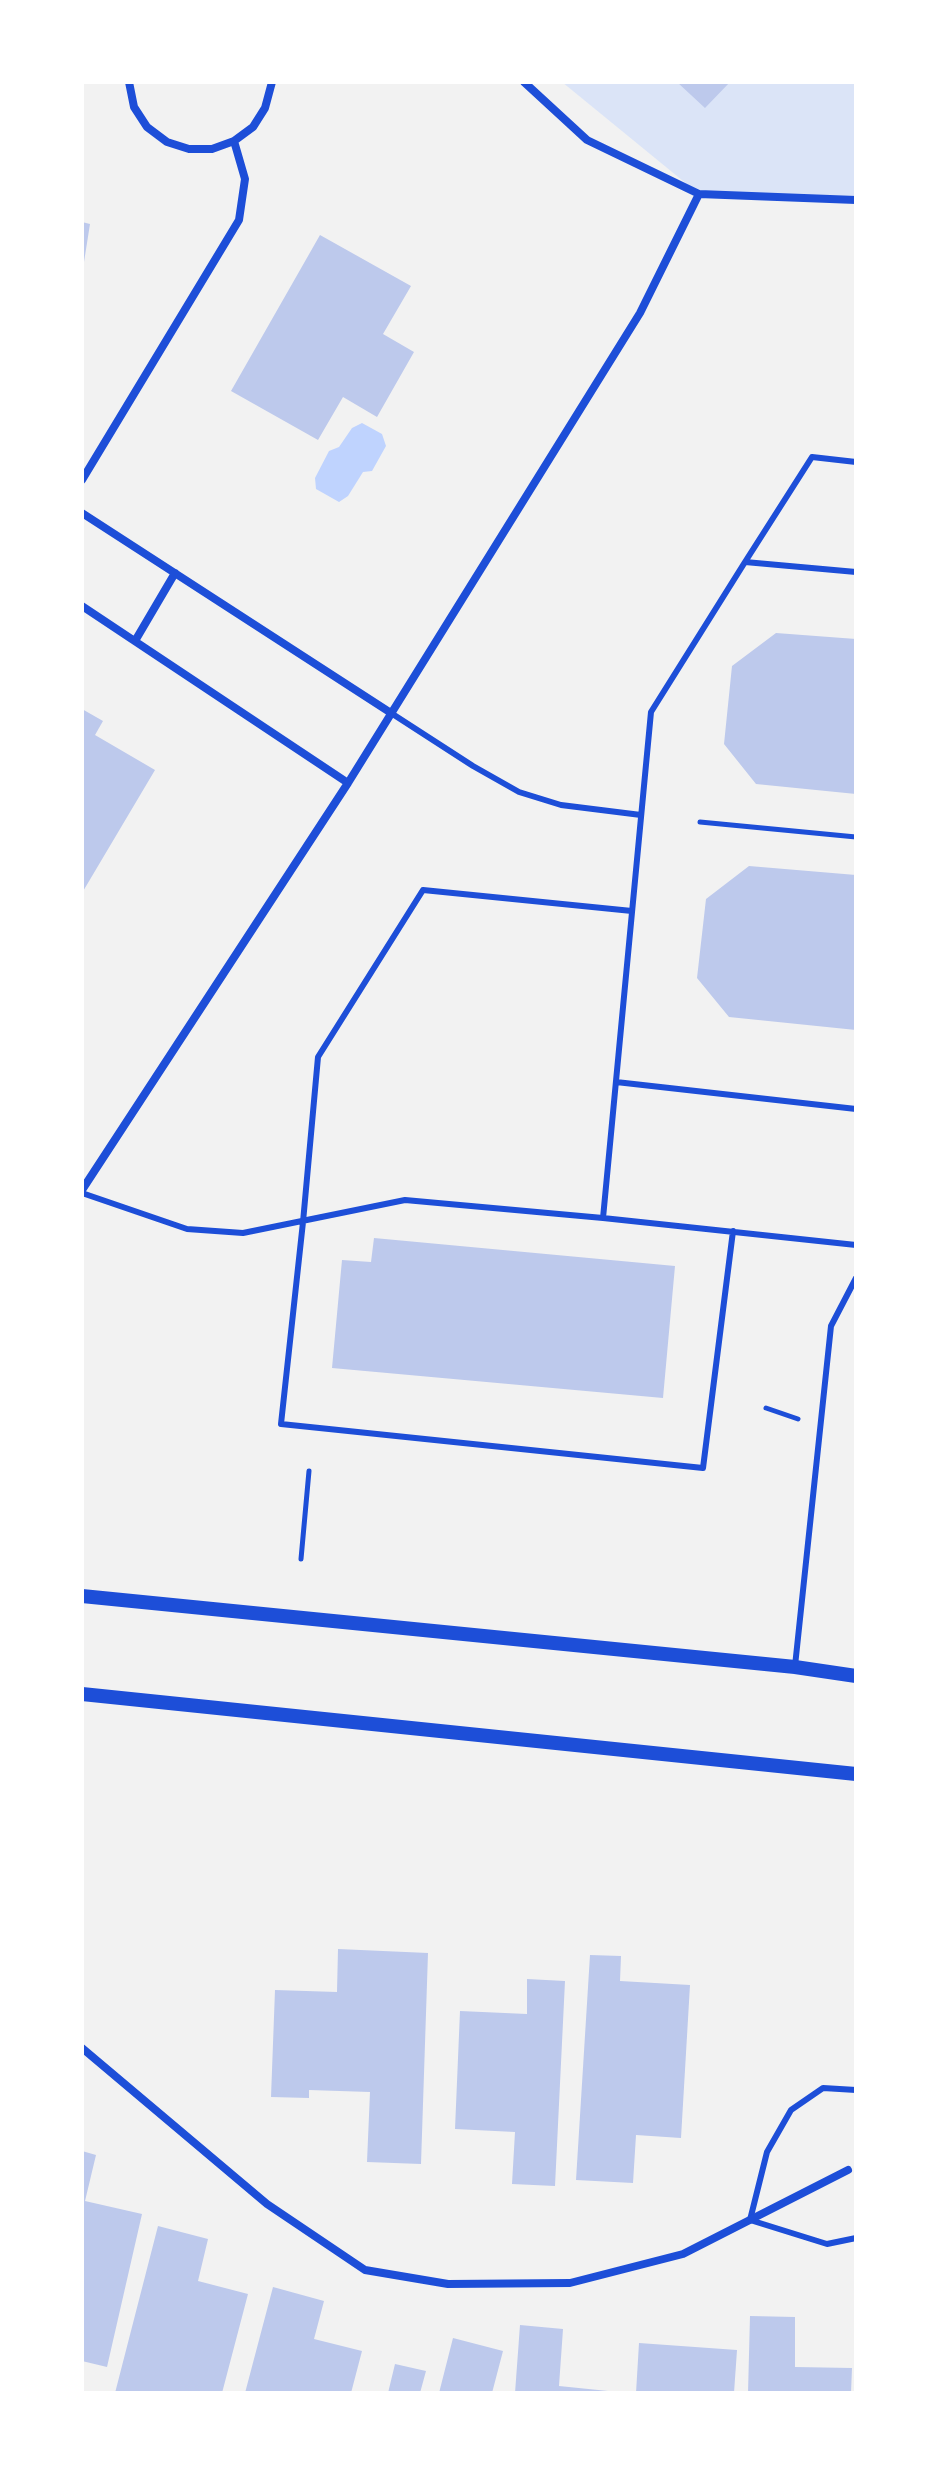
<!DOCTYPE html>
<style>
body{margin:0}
#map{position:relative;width:938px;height:2475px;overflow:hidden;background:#f2f2f2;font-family:"Public Sans",sans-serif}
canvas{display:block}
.frame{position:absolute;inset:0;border:84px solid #fff;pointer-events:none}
</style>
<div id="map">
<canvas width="938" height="2475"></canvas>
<div class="frame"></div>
</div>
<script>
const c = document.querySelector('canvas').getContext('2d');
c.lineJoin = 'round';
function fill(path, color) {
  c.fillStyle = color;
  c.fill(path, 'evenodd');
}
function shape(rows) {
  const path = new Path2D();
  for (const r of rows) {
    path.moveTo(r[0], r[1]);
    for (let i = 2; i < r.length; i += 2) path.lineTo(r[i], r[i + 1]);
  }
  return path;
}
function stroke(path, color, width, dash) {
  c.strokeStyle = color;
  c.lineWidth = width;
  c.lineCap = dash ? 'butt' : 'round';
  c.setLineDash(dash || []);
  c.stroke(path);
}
fill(shape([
 [562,82,856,82,856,198,699,194]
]), '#dbe4f7');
fill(shape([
 [362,423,382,434,386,446,372,471,363,472,348,496,339,502,316,489,315,478,329,451,339,447,352,428]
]), '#bfd3fe');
fill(shape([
 [677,82,730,82,705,108],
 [82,222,90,224,84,262,82,262],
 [320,235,411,286,383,334,414,352,377,417,343,397,318,440,231,391],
 [776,633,856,639,856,794,756,784,724,744,732,666],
 [82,709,103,721,95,735,155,770,82,893],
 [749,866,856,875,856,1030,729,1017,697,978,706,899],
 [374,1238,675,1266,663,1398,332,1368,342,1260,371,1262],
 [338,1949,428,1953,421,2164,367,2162,370,2092,309,2090,309,2098,271,2097,275,1990,337,1992],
 [590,1955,621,1956,620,1981,690,1985,681,2138,636,2135,633,2183,576,2180],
 [527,1979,565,1981,555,2186,512,2184,515,2132,455,2129,460,2011,527,2014],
 [82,2151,96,2155,85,2201,142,2214,107,2367,82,2361],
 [158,2226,208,2239,198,2281,248,2294,222,2393,115,2393],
 [273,2287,324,2301,314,2339,362,2351,351,2393,245,2393],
 [750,2316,795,2317,795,2367,852,2368,851,2393,748,2393],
 [520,2325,563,2329,559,2386,608,2391,608,2393,515,2393],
 [453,2338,503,2351,492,2393,439,2393],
 [639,2343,737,2350,734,2393,636,2393],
 [395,2364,426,2371,420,2393,388,2393]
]), '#bdc9ec');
stroke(shape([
 [700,822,856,837],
 [766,1408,798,1419],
 [301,1559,309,1471]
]), '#1d4ed8', 5);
stroke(shape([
 [745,562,812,457,856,462],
 [391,713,473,766,519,792,561,805,641,815],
 [632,911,423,890,318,1057,303,1222,281,1424,703,1468,733,1231],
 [616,1082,856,1109],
 [82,1193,187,1229,243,1233,405,1200,603,1218,856,1245],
 [603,1218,651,712,745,562,856,572],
 [795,1666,831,1326,856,1278],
 [856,2090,823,2088,791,2110,767,2152,750,2220,827,2244,856,2238]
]), '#1d4ed8', 6);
stroke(shape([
 [129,82,134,107,147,127,167,142,189,149,212,149,234,141,253,127,265,108,272,82],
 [524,82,587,140,699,194,856,200],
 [82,480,239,220,245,179,234,141],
 [82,513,391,713],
 [82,606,348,783],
 [135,641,175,573],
 [82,1190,348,783,640,313,699,194],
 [82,2048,267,2204,365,2270,448,2284,570,2283,683,2254,848,2170]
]), '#1d4ed8', 8);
stroke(shape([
 [82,1596,795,1667,856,1676],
 [82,1694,856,1774]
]), '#1d4ed8', 14);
</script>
